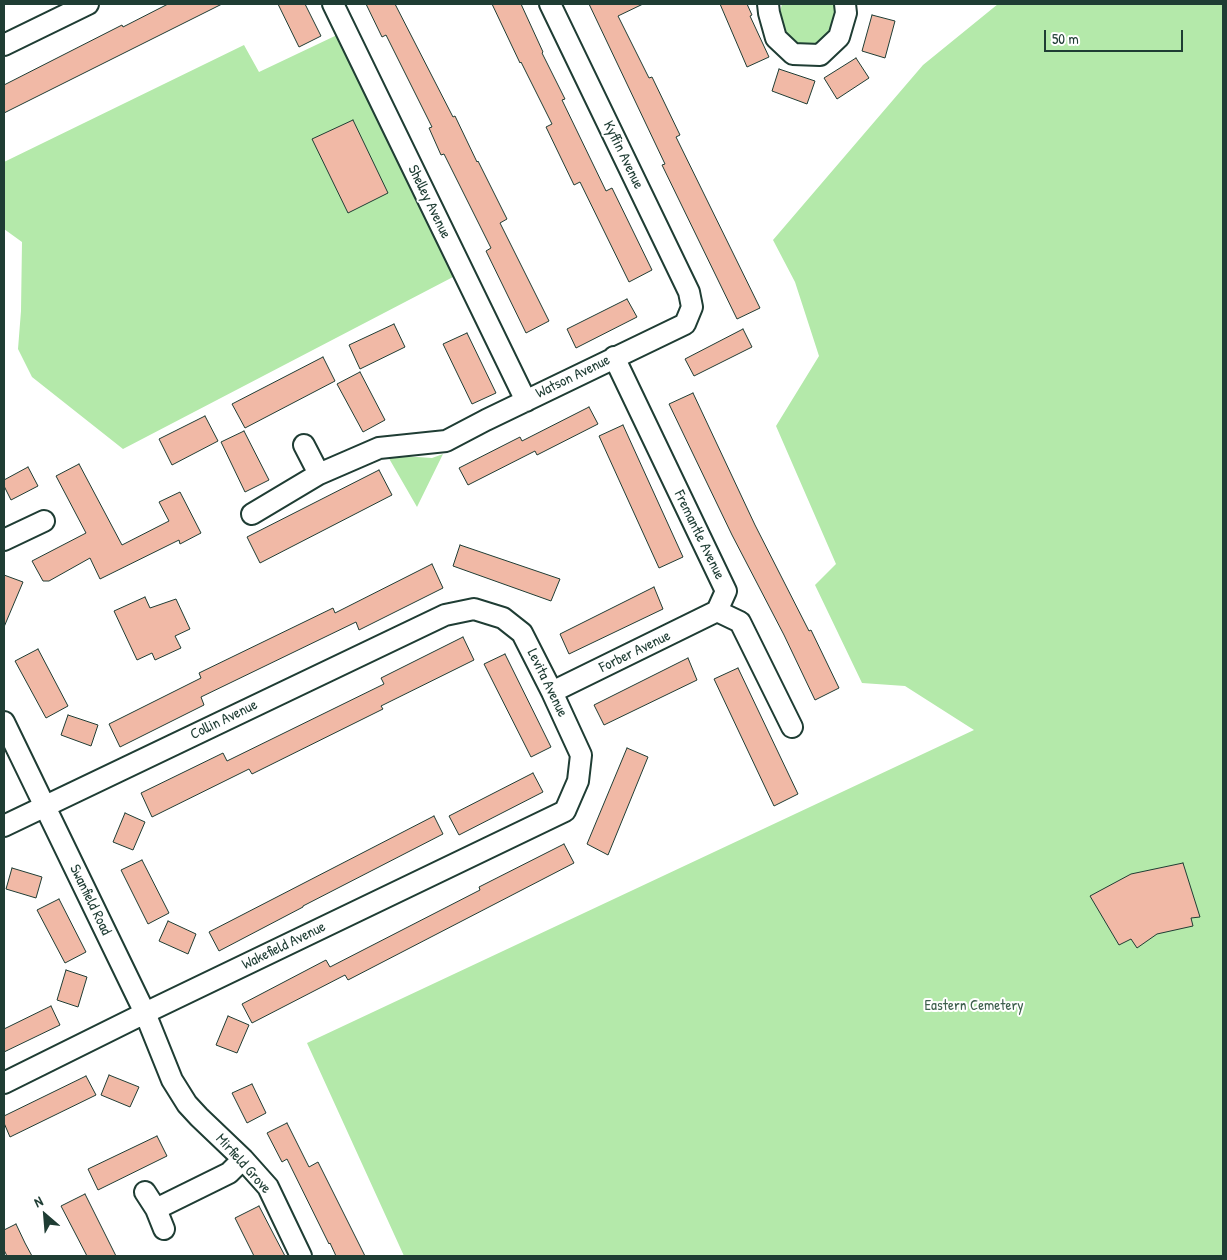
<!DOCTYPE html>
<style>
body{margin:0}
#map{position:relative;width:1227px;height:1260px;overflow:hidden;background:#fff;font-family:"Patrick Hand",sans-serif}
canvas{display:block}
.frame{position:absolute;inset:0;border:5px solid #1f3d34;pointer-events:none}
.north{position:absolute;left:20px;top:1190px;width:50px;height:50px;-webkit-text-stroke:4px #fff;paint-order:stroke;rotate:333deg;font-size:14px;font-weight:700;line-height:20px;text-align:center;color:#1f3d34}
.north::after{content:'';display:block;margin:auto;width:18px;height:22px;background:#1f3d34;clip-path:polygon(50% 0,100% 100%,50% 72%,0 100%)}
.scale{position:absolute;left:1044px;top:30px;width:139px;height:22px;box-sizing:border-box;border:2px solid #1f3d34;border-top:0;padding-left:6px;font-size:15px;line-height:18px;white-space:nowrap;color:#1f3d34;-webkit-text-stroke:4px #fff;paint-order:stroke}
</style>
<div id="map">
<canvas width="1227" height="1260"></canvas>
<div class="frame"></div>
<div class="north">N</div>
<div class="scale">50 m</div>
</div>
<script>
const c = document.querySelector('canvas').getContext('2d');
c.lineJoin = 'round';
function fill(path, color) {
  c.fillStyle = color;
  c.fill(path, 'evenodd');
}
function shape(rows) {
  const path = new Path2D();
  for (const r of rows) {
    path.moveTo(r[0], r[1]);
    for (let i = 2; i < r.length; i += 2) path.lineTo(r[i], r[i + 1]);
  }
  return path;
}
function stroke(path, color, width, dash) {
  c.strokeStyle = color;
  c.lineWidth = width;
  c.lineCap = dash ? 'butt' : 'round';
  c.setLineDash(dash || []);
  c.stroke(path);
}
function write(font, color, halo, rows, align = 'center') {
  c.font = font + ' "Patrick Hand",sans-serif';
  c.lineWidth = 4;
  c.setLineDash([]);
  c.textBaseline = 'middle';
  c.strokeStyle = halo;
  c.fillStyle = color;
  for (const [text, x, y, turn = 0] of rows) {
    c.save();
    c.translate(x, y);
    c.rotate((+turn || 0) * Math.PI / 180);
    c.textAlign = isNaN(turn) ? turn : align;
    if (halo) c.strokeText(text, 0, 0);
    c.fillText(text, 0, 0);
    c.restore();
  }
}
fill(shape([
 [782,4,834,4,836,24,832,34,806,52,787,36,779,15],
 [998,4,1223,4,1223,1256,404,1256,307,1043,974,730,905,686,862,683,815,585,836,564,776,426,819,356,795,282,773,240,923,65],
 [337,35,453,277,123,449,32,377,18,349,21,311,22,242,4,229,4,162,244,45,259,72],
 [443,454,417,507,387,455,432,458]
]), '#b4e9aa');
const building = shape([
 [168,4,222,4,4,113,4,85,122,25,123,27,168,4],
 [278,4,305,4,321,36,299,47,278,4],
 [366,4,395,4,453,117,455,116,477,162,478,161,507,219,500,223,549,321,526,333,486,251,491,248,444,154,441,155,429,128,432,127,386,35,382,37,366,4],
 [492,4,521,4,543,52,542,53,565,99,562,100,606,191,612,188,652,270,629,282,580,182,574,185,546,127,552,124,521,62,520,63,492,4],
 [589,4,643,4,618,16,649,78,652,77,680,135,676,137,760,308,737,319,662,165,665,164,589,4],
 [720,4,747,4,752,15,750,16,769,57,747,67,720,4],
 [872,15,895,21,885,58,862,51,872,15],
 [856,58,869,78,837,99,824,78,856,58],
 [779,69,815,81,807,104,772,91,779,69],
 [353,120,388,193,348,213,312,139,353,120],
 [627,299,637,317,576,348,567,329,627,299],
 [394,324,405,347,360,369,349,345,394,324],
 [743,329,752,347,694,376,685,359,743,329],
 [467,333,496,393,472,404,443,344,467,333],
 [323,357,335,381,245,428,232,404,323,357],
 [360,372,385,420,363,432,337,384,360,372],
 [693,393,755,525,809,631,811,630,839,688,815,700,784,635,732,535,669,404,693,393],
 [589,407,598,424,537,455,535,451,468,485,459,468,520,437,522,441,589,407],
 [205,416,218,441,172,465,159,439,205,416],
 [623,425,683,557,659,568,599,436,623,425],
 [244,431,269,480,245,492,221,442,244,431],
 [79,464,122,545,169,521,159,502,180,492,201,533,180,544,179,540,100,579,90,558,49,581,43,581,32,561,86,533,56,476,79,464],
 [28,467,38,486,11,500,4,486,4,480,28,467],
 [379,470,392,495,260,563,247,537,379,470],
 [460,545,560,579,551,601,453,566,460,545],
 [432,564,443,588,359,630,356,622,201,697,204,705,120,747,109,724,201,678,199,673,333,608,335,613,432,564],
 [4,575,23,582,4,627,4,575],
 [654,587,663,609,569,654,560,634,654,587],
 [145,597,150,608,176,599,190,629,175,636,181,648,155,660,152,653,137,660,114,611,145,597],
 [463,637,474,660,381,706,383,709,252,774,249,769,152,817,141,793,223,753,227,761,384,684,381,678,463,637],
 [38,649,68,706,46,718,15,661,38,649],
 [505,654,551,747,531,757,484,664,505,654],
 [688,658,697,680,604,725,594,705,688,658],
 [738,668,798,794,774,806,714,679,738,668],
 [68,715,98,725,91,746,61,735,68,715],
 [627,748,648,757,608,855,587,844,627,748],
 [533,773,543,792,459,835,449,816,533,773],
 [125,813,145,822,133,850,113,842,125,813],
 [434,816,443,834,303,906,303,907,219,951,209,932,434,816],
 [564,844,574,863,348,980,345,975,252,1023,242,1004,326,960,330,967,480,890,479,887,564,844],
 [142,860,169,913,148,924,121,870,142,860],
 [1183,863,1200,917,1191,918,1193,926,1157,934,1137,948,1131,939,1119,945,1090,896,1131,874,1183,863],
 [12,868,42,877,36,898,6,889,12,868],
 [59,899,86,952,65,963,37,910,59,899],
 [168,921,196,934,188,954,159,941,168,921],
 [66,970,87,977,78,1007,57,1000,66,970],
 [51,1006,60,1025,4,1052,4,1029,51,1006],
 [228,1016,249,1025,237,1053,216,1045,228,1016],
 [109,1075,139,1087,130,1107,101,1095,109,1075],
 [86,1076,96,1095,10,1137,4,1123,4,1116,86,1076],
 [252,1084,266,1113,247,1123,232,1093,252,1084],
 [287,1123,309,1167,318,1162,365,1256,336,1256,330,1243,329,1244,287,1159,282,1162,267,1133,287,1123],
 [157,1136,167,1156,98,1190,88,1169,157,1136],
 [85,1194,116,1256,87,1256,61,1206,85,1194],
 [259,1206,274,1235,285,1256,254,1256,235,1218,259,1206],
 [16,1224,25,1243,32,1256,7,1256,4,1250,4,1230,16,1224]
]);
fill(building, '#f1b9a6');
stroke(building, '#1f3d34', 1);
const street = shape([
 [333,4,526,401],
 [768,4,769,13,776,38,793,54,820,55,839,37,846,13,845,4],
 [4,45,88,4],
 [614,357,726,591,717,611,740,622,792,727],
 [304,445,319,474],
 [252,514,319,474,379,448,446,441,486,420,685,324,692,307,689,292,550,4],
 [4,540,44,521],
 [552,692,717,611],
 [4,722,145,1013,172,1080,187,1104,199,1117,243,1159,268,1187,301,1256],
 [4,826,445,615,474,609,503,618,522,633,552,692,581,755,578,781,565,811,145,1013,4,1083],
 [145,1192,156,1209,164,1229],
 [156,1209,229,1173,243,1159]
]);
stroke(street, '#1f3d34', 24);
stroke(street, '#fff', 20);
write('15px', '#1f3d34', '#fff', [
 ["Kyffin Avenue",623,155,64],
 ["Shelley Avenue",429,202,64],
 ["Watson Avenue",573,377,-26],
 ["Fremantle Avenue",699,535,64],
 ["Forber Avenue",635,652,-26],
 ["Levita Avenue",547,683,64],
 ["Collin Avenue",224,720,-26],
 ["Swanfield Road",90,900,64],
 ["Wakefield Avenue",284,946,-26],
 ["Mirfield Grove",243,1164,48]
]);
write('15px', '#3d5f4c', '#fff', [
 ["Eastern Cemetery",974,1006]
]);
</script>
